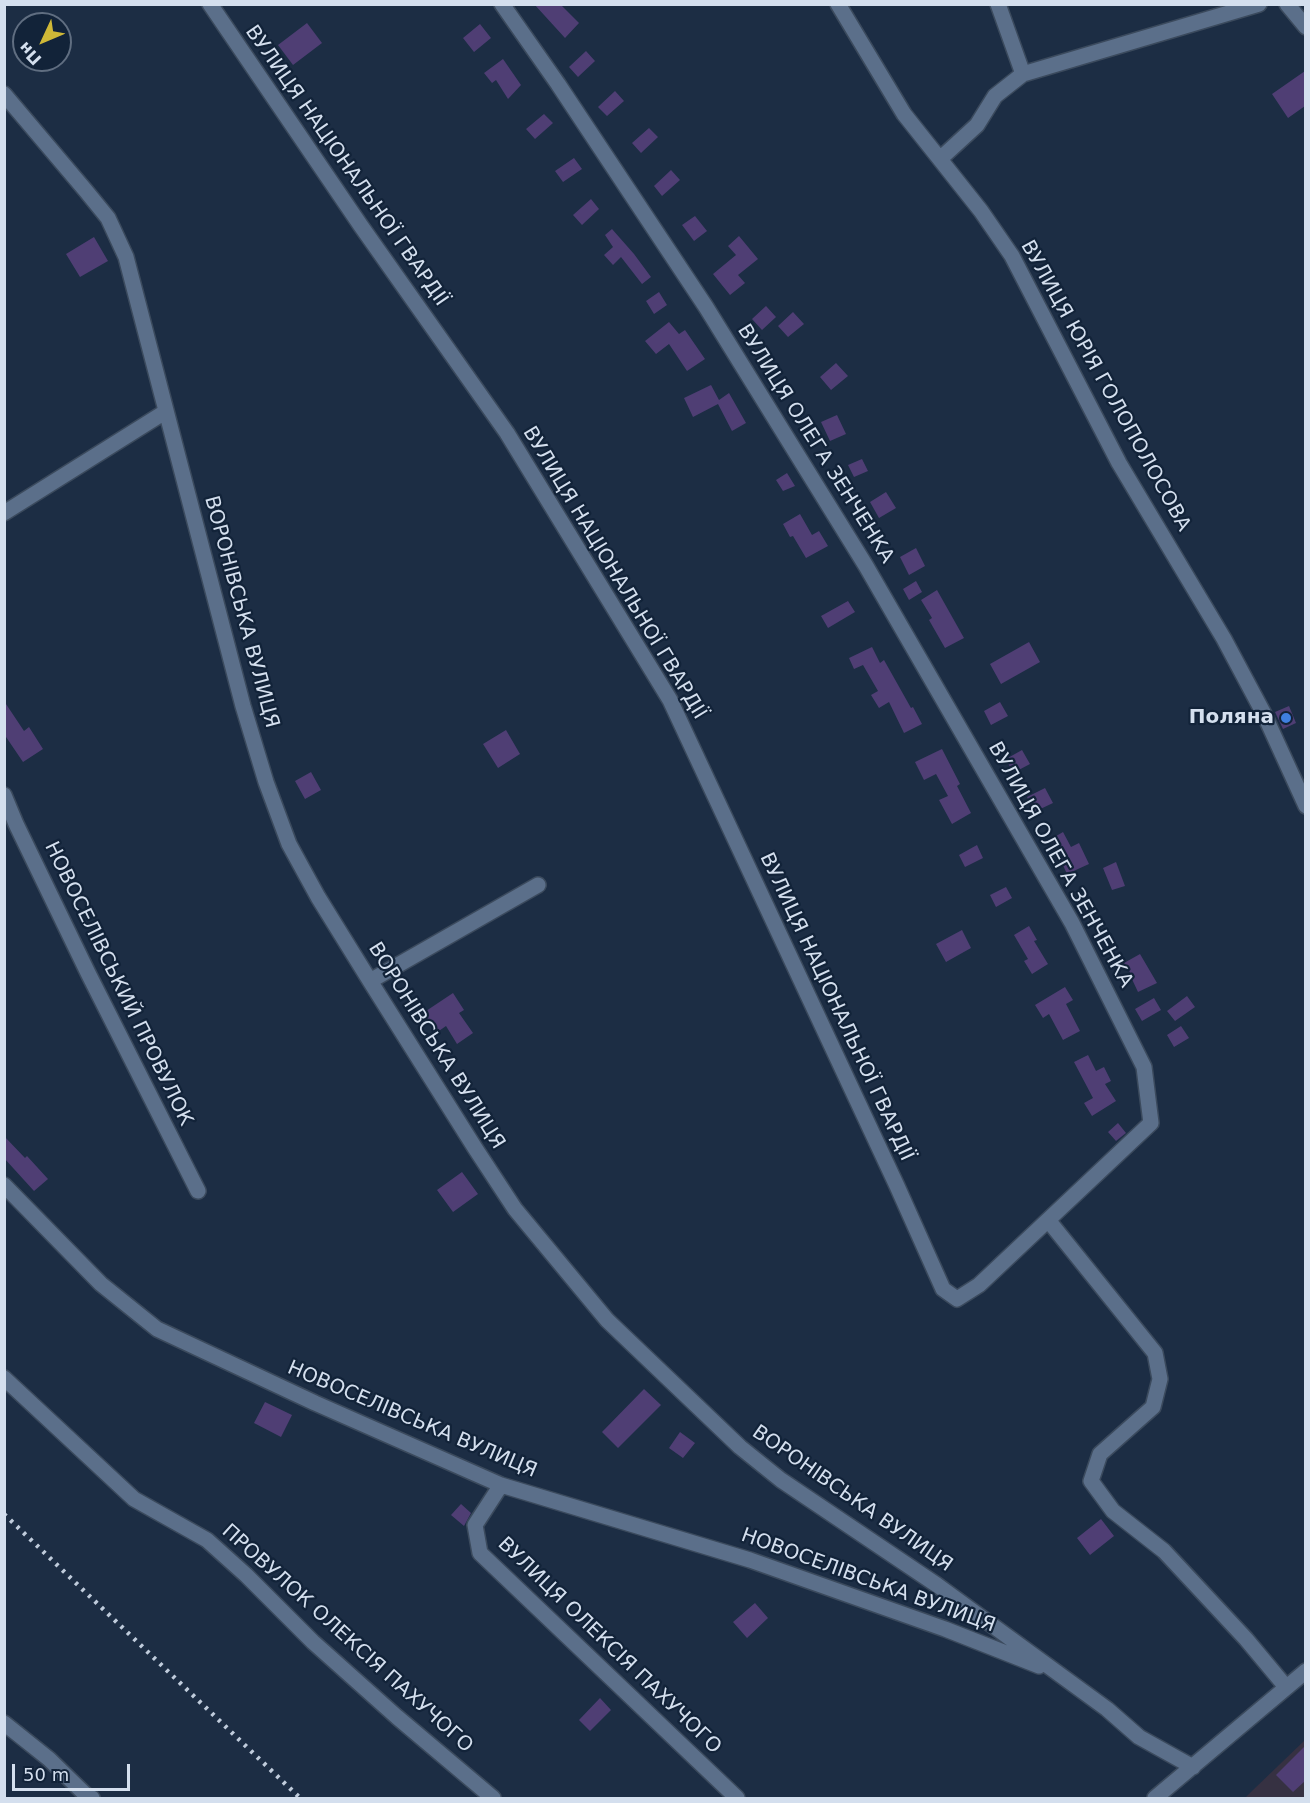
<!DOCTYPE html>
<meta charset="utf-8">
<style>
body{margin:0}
#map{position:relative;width:1310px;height:1803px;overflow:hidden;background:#1c2d44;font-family:"DejaVu Sans",sans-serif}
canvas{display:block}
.frame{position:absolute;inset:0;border:6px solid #d4dfee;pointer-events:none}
.north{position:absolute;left:12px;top:12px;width:60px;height:60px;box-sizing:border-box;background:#122339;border:2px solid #606e81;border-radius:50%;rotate:226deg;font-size:16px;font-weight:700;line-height:24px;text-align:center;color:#d4dfee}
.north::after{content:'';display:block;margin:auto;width:21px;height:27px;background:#cfb837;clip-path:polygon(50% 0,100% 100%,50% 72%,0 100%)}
.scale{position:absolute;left:12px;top:1764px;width:118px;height:27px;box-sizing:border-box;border:3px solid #d4dfee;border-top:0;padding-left:8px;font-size:18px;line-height:21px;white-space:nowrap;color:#d4dfee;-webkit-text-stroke:4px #122339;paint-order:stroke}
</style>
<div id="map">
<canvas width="1310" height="1803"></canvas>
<div class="frame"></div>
<div class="north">Пн</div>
<div class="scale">50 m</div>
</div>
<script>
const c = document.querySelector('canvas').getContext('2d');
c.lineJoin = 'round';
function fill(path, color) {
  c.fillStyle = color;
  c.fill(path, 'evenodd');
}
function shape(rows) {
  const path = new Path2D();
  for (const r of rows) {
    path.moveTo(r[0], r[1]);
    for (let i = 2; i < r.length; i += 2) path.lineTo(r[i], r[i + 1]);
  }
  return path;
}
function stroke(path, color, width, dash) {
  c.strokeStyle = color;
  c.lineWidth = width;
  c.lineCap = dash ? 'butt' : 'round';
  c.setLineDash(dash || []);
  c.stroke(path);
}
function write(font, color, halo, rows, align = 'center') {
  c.font = font + ' "DejaVu Sans",sans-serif';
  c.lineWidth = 4.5;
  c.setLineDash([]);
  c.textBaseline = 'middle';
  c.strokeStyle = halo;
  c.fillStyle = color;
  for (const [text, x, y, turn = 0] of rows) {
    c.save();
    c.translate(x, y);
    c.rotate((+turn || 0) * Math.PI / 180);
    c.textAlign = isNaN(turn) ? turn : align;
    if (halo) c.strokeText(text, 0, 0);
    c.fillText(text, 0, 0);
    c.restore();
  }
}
fill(shape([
 [1305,1740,1305,1798,1245,1798,1253,1790]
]), '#363142');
fill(shape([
 [534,4,560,4,579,23,565,38],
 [307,23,322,43,293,65,278,45],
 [480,24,491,38,474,52,463,38],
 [586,51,595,61,578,77,569,67],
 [503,59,521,85,508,99,496,80,492,83,484,73],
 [1305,71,1305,106,1288,118,1272,94],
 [615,91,624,101,607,116,598,107],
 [544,114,553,123,535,139,526,129],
 [649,128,658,137,641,153,632,143],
 [574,158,582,169,563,182,555,171],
 [671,170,680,180,662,196,654,186],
 [591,199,599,209,582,225,573,215],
 [695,216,707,231,694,241,682,225],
 [612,229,634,254,651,277,642,284,621,257,613,265,604,255,613,247,605,235],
 [739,236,758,259,738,275,745,283,730,295,713,274,736,255,728,246],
 [94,237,108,261,80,277,66,254],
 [659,292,667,305,654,314,646,301],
 [766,306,776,317,762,330,752,319],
 [793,312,804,324,788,337,778,326],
 [669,322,679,334,685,330,705,359,687,371,669,344,656,354,645,341],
 [836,363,848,376,831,390,820,377],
 [711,385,719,400,729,393,746,423,732,431,718,404,693,417,684,398],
 [837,415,846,434,830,441,821,422],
 [862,459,868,471,854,477,848,465],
 [787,473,795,486,783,491,776,480],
 [886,492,896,508,879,518,870,502],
 [800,514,812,535,819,531,828,546,806,558,793,536,790,537,783,524],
 [916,548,925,566,909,575,900,557],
 [916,581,922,592,909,600,903,589],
 [937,590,964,638,945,648,929,620,932,618,921,600],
 [848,601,855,612,828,628,821,616],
 [1029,642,1040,662,1001,684,990,664],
 [872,647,880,663,884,660,911,708,913,707,922,724,904,733,889,702,879,708,871,695,878,691,863,665,854,669,849,658],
 [4,701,24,731,29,727,43,749,23,762,4,734],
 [1000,702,1008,716,991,725,984,711],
 [1289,706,1296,723,1283,729,1275,712],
 [506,730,520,754,498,768,483,744],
 [942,749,960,784,957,786,971,813,952,824,939,800,948,796,936,774,924,780,915,762],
 [1022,750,1030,764,1013,773,1006,759],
 [311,772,321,790,305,799,295,781],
 [1045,788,1053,803,1034,812,1027,797],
 [1063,832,1071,847,1079,843,1089,864,1067,874,1051,839],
 [977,845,983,858,965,867,959,855],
 [1116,862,1125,886,1112,890,1103,868],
 [1006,887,1012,898,996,907,990,895],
 [1029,926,1037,940,1034,941,1048,964,1032,974,1024,961,1028,959,1014,935],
 [962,930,971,948,946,962,936,944],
 [1140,954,1157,983,1138,992,1130,975,1131,974,1124,963],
 [1065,987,1073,1000,1066,1004,1080,1031,1063,1040,1049,1014,1043,1018,1035,1005],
 [453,993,464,1010,459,1013,473,1033,457,1044,446,1026,436,1033,423,1013],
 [1187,996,1195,1007,1175,1021,1167,1011],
 [1154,998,1161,1010,1142,1021,1135,1009],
 [1181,1026,1189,1038,1174,1047,1167,1035],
 [1088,1055,1096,1071,1104,1067,1111,1081,1105,1084,1116,1101,1092,1116,1084,1103,1093,1098,1074,1062],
 [1118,1123,1126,1133,1116,1141,1108,1132],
 [4,1136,25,1158,27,1156,48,1179,34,1191,4,1158],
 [462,1172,478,1194,453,1212,437,1190],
 [644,1389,661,1405,618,1448,602,1432],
 [265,1402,292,1415,281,1437,254,1423],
 [680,1432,695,1443,683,1458,669,1448],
 [461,1504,471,1513,464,1526,451,1515],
 [1101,1519,1114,1536,1090,1555,1077,1538],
 [755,1603,768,1618,747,1638,733,1622],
 [600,1698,611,1710,590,1731,579,1720],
 [1305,1746,1305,1781,1293,1792,1276,1775]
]), '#4f3e74');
const minor = shape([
 [210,4,361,226,507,433,670,700,897,1186,943,1289,957,1299,979,1285,1151,1123,1144,1067,1072,923,866,566,706,307,558,84,502,4],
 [838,4,904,114,981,211,1012,256,1119,463,1224,639,1264,714,1306,806],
 [998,4,1023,74],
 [1287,4,1306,27],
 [4,94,86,191,108,218,126,257,243,706,266,782,289,844,318,897,370,981,475,1148,515,1209,607,1320,740,1447,781,1480,937,1585,1107,1709,1139,1737,1193,1767],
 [940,159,977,125,995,96,1023,74,1259,4],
 [4,513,165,412],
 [4,795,16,824,88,973,198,1191],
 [370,981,538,885],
 [4,1185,101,1284,157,1329,315,1403,501,1485,750,1560,945,1629,1039,1666],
 [1048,1220,1155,1353,1160,1379,1153,1407,1100,1454,1091,1481,1113,1511,1164,1551,1246,1639,1286,1687],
 [4,1378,134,1499,207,1540,246,1575,313,1642,397,1717,493,1798],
 [501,1485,475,1525,480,1553,737,1798],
 [4,1723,49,1759,87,1796,92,1798],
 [1155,1798,1306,1671]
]);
stroke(minor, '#3b4a5d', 18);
stroke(minor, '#5b6f8a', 15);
stroke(shape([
 [4,1514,300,1798]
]), '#c0ccdc', 4.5, [3, 6]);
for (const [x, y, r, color] of [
 [1286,718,6,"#3f7fe0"]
]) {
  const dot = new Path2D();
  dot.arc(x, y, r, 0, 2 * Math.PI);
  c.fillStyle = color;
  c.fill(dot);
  stroke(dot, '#122339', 2);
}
write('20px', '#d4dfee', '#122339', [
 ["ВУЛИЦЯ НАЦІОНАЛЬНОЇ ГВАРДІЇ",346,166,55],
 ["ВУЛИЦЯ ЮРІЯ ГОЛОПОЛОСОВА",1105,386,61],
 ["ВУЛИЦЯ ОЛЕГА ЗЕНЧЕНКА",815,444,58],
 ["ВУЛИЦЯ НАЦІОНАЛЬНОЇ ГВАРДІЇ",614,573,59],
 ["ВОРОНІВСЬКА ВУЛИЦЯ",241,612,75],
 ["ВУЛИЦЯ ОЛЕГА ЗЕНЧЕНКА",1060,865,61],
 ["НОВОСЕЛІВСЬКИЙ ПРОВУЛОК",118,984,64],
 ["ВУЛИЦЯ НАЦІОНАЛЬНОЇ ГВАРДІЇ",836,1007,65],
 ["ВОРОНІВСЬКА ВУЛИЦЯ",436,1046,58],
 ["НОВОСЕЛІВСЬКА ВУЛИЦЯ",412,1420,23],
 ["ВОРОНІВСЬКА ВУЛИЦЯ",852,1499,35],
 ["НОВОСЕЛІВСЬКА ВУЛИЦЯ",868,1581,20],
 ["ПРОВУЛОК ОЛЕКСІЯ ПАХУЧОГО",347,1639,42],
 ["ВУЛИЦЯ ОЛЕКСІЯ ПАХУЧОГО",609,1646,44]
]);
write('bold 20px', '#d4dfee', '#122339', [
 ["Поляна",1274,718]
], 'right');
</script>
